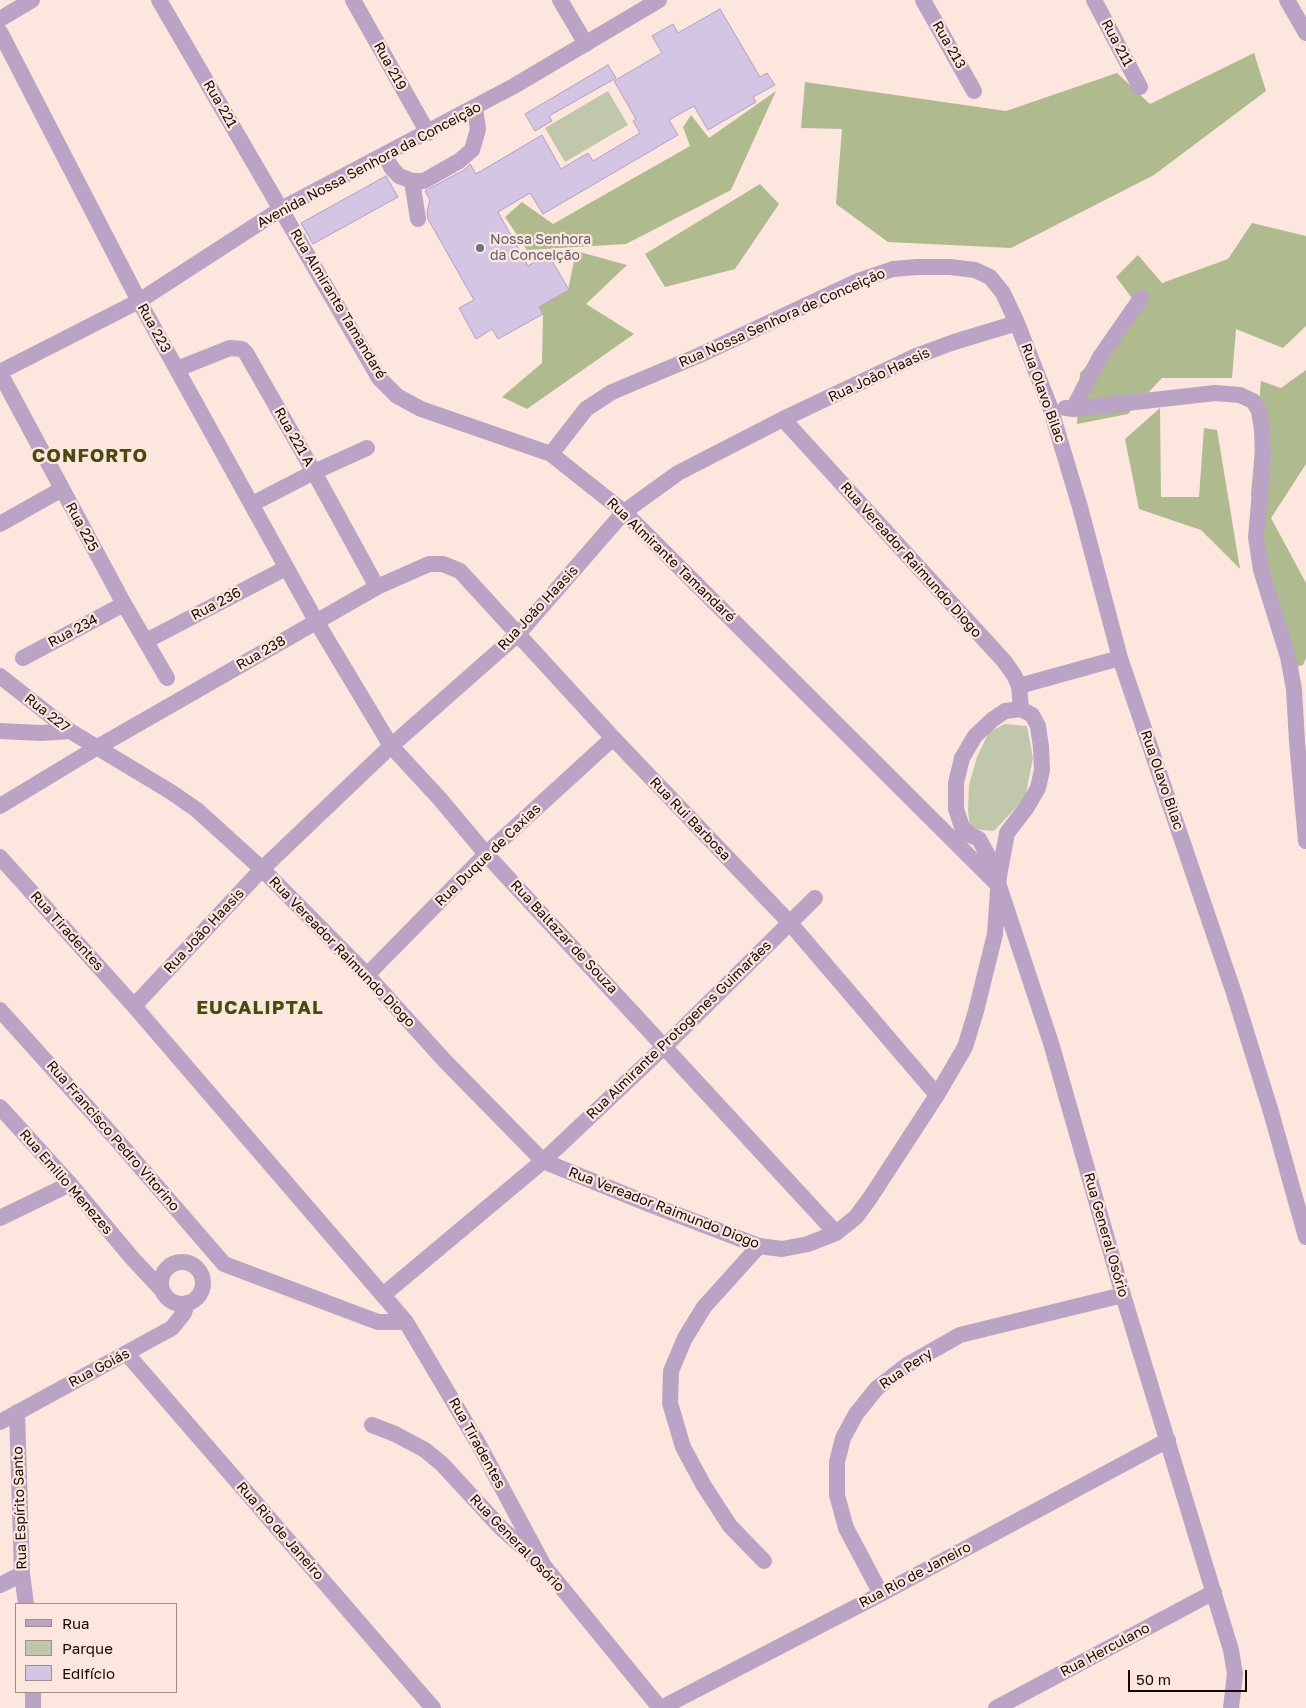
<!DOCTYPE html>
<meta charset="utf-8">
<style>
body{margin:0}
#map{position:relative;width:1306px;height:1708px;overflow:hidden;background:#fde6de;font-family:"Golos Text",sans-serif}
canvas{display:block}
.legend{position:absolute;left:15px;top:1603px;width:162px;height:90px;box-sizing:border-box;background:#fde6de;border:1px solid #a08e87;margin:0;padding:6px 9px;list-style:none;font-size:15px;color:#140905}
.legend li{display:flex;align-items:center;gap:10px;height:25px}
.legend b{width:25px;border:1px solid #a08e87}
.scale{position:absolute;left:1128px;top:1670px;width:119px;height:22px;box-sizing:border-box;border:2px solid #140905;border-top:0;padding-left:6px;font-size:15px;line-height:18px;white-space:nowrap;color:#140905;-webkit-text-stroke:4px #fde6de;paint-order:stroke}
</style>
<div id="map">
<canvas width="1306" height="1708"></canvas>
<ul class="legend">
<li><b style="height:6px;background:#baa3c4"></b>Rua</li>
<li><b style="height:14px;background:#c0c7ab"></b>Parque</li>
<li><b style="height:14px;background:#d4c5e4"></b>Edifício</li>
</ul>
<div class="scale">50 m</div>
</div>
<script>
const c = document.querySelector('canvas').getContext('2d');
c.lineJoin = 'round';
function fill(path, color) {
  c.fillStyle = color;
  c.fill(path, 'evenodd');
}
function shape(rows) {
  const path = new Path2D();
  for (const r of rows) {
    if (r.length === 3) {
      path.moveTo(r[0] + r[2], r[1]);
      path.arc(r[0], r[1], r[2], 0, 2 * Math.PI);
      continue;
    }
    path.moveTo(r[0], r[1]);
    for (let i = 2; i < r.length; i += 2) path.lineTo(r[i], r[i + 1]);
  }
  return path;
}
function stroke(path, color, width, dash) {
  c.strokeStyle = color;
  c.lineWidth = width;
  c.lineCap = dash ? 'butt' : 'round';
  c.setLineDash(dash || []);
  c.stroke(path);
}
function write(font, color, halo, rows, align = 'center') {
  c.font = font + ' "Golos Text",sans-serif';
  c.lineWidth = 4.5;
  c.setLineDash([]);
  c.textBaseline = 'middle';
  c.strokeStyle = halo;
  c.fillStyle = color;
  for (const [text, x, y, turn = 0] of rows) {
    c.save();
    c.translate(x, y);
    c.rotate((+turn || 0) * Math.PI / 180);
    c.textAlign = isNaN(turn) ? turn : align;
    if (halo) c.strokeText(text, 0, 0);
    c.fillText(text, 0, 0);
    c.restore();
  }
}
fill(shape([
 [608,91,628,125,565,162,545,128],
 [1005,724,1027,726,1033,758,1025,798,994,831,970,829,968,811,969,785,977,757,989,732]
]), '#c0c7ab');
fill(shape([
 [1254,53,1266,91,1154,175,1011,248,888,242,836,204,842,129,801,128,805,82,1006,111,1117,73,1150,104],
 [776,91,731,190,626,244,527,250,505,217,522,202,553,224,690,146,683,127,691,115,709,138],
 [760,184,779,204,735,269,665,287,645,254],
 [1252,223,1306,236,1306,326,1283,348,1236,329,1232,378,1162,378,1128,414,1077,424,1080,373,1141,310,1116,277,1138,255,1162,283,1228,259],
 [576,251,627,265,586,304,634,334,527,409,502,397,542,363,543,314,539,307,568,290],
 [1306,370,1306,464,1271,518,1306,583,1306,658,1303,665,1292,668,1261,565,1251,494,1261,381,1281,388],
 [1160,408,1161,497,1199,497,1204,428,1217,430,1240,569,1201,530,1139,509,1125,439]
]), '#b0ba8f');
const building = shape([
 [720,9,760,77,767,73,775,85,753,97,756,102,708,130,694,106,669,120,678,135,543,214,530,193,498,212,528,266,548,254,569,290,539,307,543,314,498,339,492,329,476,339,459,308,474,300,428,219,427,212,430,200,425,191,464,170,470,164,476,174,542,135,561,169,588,153,593,161,640,133,633,121,636,119,614,81,662,53,652,36,673,24,678,33,720,9],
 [608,65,616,78,549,116,552,121,535,131,525,114,608,65],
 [386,176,398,197,313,244,301,223,386,176]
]);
fill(building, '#d4c5e4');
stroke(building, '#b0a1bf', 1);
stroke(shape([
 [159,0,379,378,397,396,421,409,551,454,624,512,999,886,1051,1043,1123,1295,1231,1650,1235,1674,1231,1708],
 [353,0,428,133],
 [560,0,586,44],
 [923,0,974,91],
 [1094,0,1140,87],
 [1287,0,1306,33],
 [0,19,32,0],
 [0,32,139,301,316,621,391,746,440,799,486,854,836,1233],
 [385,155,391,167,399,176,412,181,424,181,459,161,472,150,478,129,475,108],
 [412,181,418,219],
 [177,369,230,348,242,349,246,353,314,472,377,587],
 [0,372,139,301,281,209,514,86,659,0],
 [0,373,124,604,167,678],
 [1065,408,1073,409,1100,357,1141,298],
 [1073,409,1215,393,1240,395,1253,401,1259,411,1262,430,1263,458,1256,537,1261,570,1288,657,1294,689,1297,742,1306,841],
 [783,419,1004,661,1014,675,1019,686,1021,709],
 [551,454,586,409,612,392,700,355,858,281,893,269,917,267,950,267,975,270,990,277,1003,293,1017,323,1050,407,1080,507,1120,658,1234,993,1271,1112,1306,1237],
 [252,504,314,472,367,448],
 [0,524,62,489],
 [146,641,286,568],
 [23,658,124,604],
 [0,676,70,731,171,792,197,810,262,869,367,975,444,1060,543,1161,649,1204,759,1246,782,1249,808,1244,836,1233,856,1217,870,1198,937,1095,965,1047,976,1011,995,934,999,876,1007,833,1027,807,1038,788,1042,770,1041,747,1038,726,1032,715,1021,709,1005,711,992,720,975,736,962,758,956,783,956,809,962,827,970,835,979,839,999,876],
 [1019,686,1120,658],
 [0,731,41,733,70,731],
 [0,806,96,748,377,587,429,564,443,564,460,571,613,738,789,922,937,1095],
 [0,857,134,1006,406,1322,479,1445,544,1566],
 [367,975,486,854,613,738],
 [134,1006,262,869,391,746,518,634,624,512,678,473,783,419,916,356,954,342,1017,323],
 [0,1010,116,1139,224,1264,378,1322,406,1322],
 [0,1107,70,1184,132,1258,162,1290],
 [0,1218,70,1184],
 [759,1246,704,1307,685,1338,671,1371,670,1403,683,1447,704,1486,730,1526,764,1561],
 [182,1283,21],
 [383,1295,543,1161,665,1046,815,898],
 [127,1354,433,1708],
 [17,1412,22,1574,26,1604],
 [0,1422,172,1328,184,1313,187,1303],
 [372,1425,395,1434,425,1450,442,1464,501,1528,544,1566,660,1708],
 [0,1585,22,1574],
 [881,1594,846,1528,837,1495,837,1462,843,1438,856,1414,877,1388,907,1365,960,1335,1123,1295],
 [33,1692,33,1708],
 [661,1708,881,1594,1168,1440],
 [996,1708,1214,1592]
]), '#baa3c4', 16);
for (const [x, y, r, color] of [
 [480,248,5,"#6b7280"]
]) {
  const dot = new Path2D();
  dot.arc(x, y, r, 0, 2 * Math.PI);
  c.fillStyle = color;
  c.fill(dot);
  stroke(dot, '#fde6de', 2);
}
write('14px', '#140905', '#fde6de', [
 ["Rua 211",1117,43,62],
 ["Rua 213",949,45,60],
 ["Rua 219",390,66,61],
 ["Rua 221",220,104,60],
 ["Avenida Nossa Senhora da Conceição",369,165,-28],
 ["Rua Almirante Tamandaré",338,304,59],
 ["Rua Nossa Senhora de Conceição",782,318,-24],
 ["Rua 223",154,328,61],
 ["Rua João Haasis",879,375,-25],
 ["Rua Olavo Bilac",1043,393,70],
 ["Rua 221 A",294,437,60],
 ["Rua 225",82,527,62],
 ["Rua Almirante Tamandaré",671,560,44],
 ["Rua Vereador Raimundo Diogo",911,560,48],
 ["Rua 236",216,604,-28],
 ["Rua João Haasis",538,608,-47],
 ["Rua 234",73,631,-28],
 ["Rua 238",261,653,-30],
 ["Rua 227",47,713,38],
 ["Rua Olavo Bilac",1162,780,71],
 ["Rua Rui Barbosa",690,819,46],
 ["Rua Duque de Caxias",488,855,-44],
 ["Rua Tiradentes",67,931,48],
 ["Rua João Haasis",204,931,-47],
 ["Rua Baltazar de Souza",564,937,47],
 ["Rua Vereador Raimundo Diogo",342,952,46],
 ["Rua Almirante Protogenes Guimarães",679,1030,-44],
 ["Rua Francisco Pedro Vitorino",113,1136,49],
 ["Rua Emilio Menezes",66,1182,49],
 ["Rua Vereador Raimundo Diogo",664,1208,21],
 ["Rua General Osório",1106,1235,74],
 ["Rua Goiás",99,1368,-28],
 ["Rua Pery",906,1369,-34],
 ["Rua Tiradentes",477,1443,61],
 ["Rua Espírito Santo",20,1508,-92],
 ["Rua Rio de Janeiro",280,1531,49],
 ["Rua General Osório",517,1543,46],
 ["Rua Rio de Janeiro",915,1575,-28],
 ["Rua Herculano",1105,1650,-28]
]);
write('14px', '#5b616d', '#fde6de', [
 ["Nossa Senhora",490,240],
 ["da Conceição",490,256]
], 'left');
c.letterSpacing = '1px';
write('bold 19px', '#484b0d', '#fde6de', [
 ["CONFORTO",90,456],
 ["EUCALIPTAL",260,1008]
]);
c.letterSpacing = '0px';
</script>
